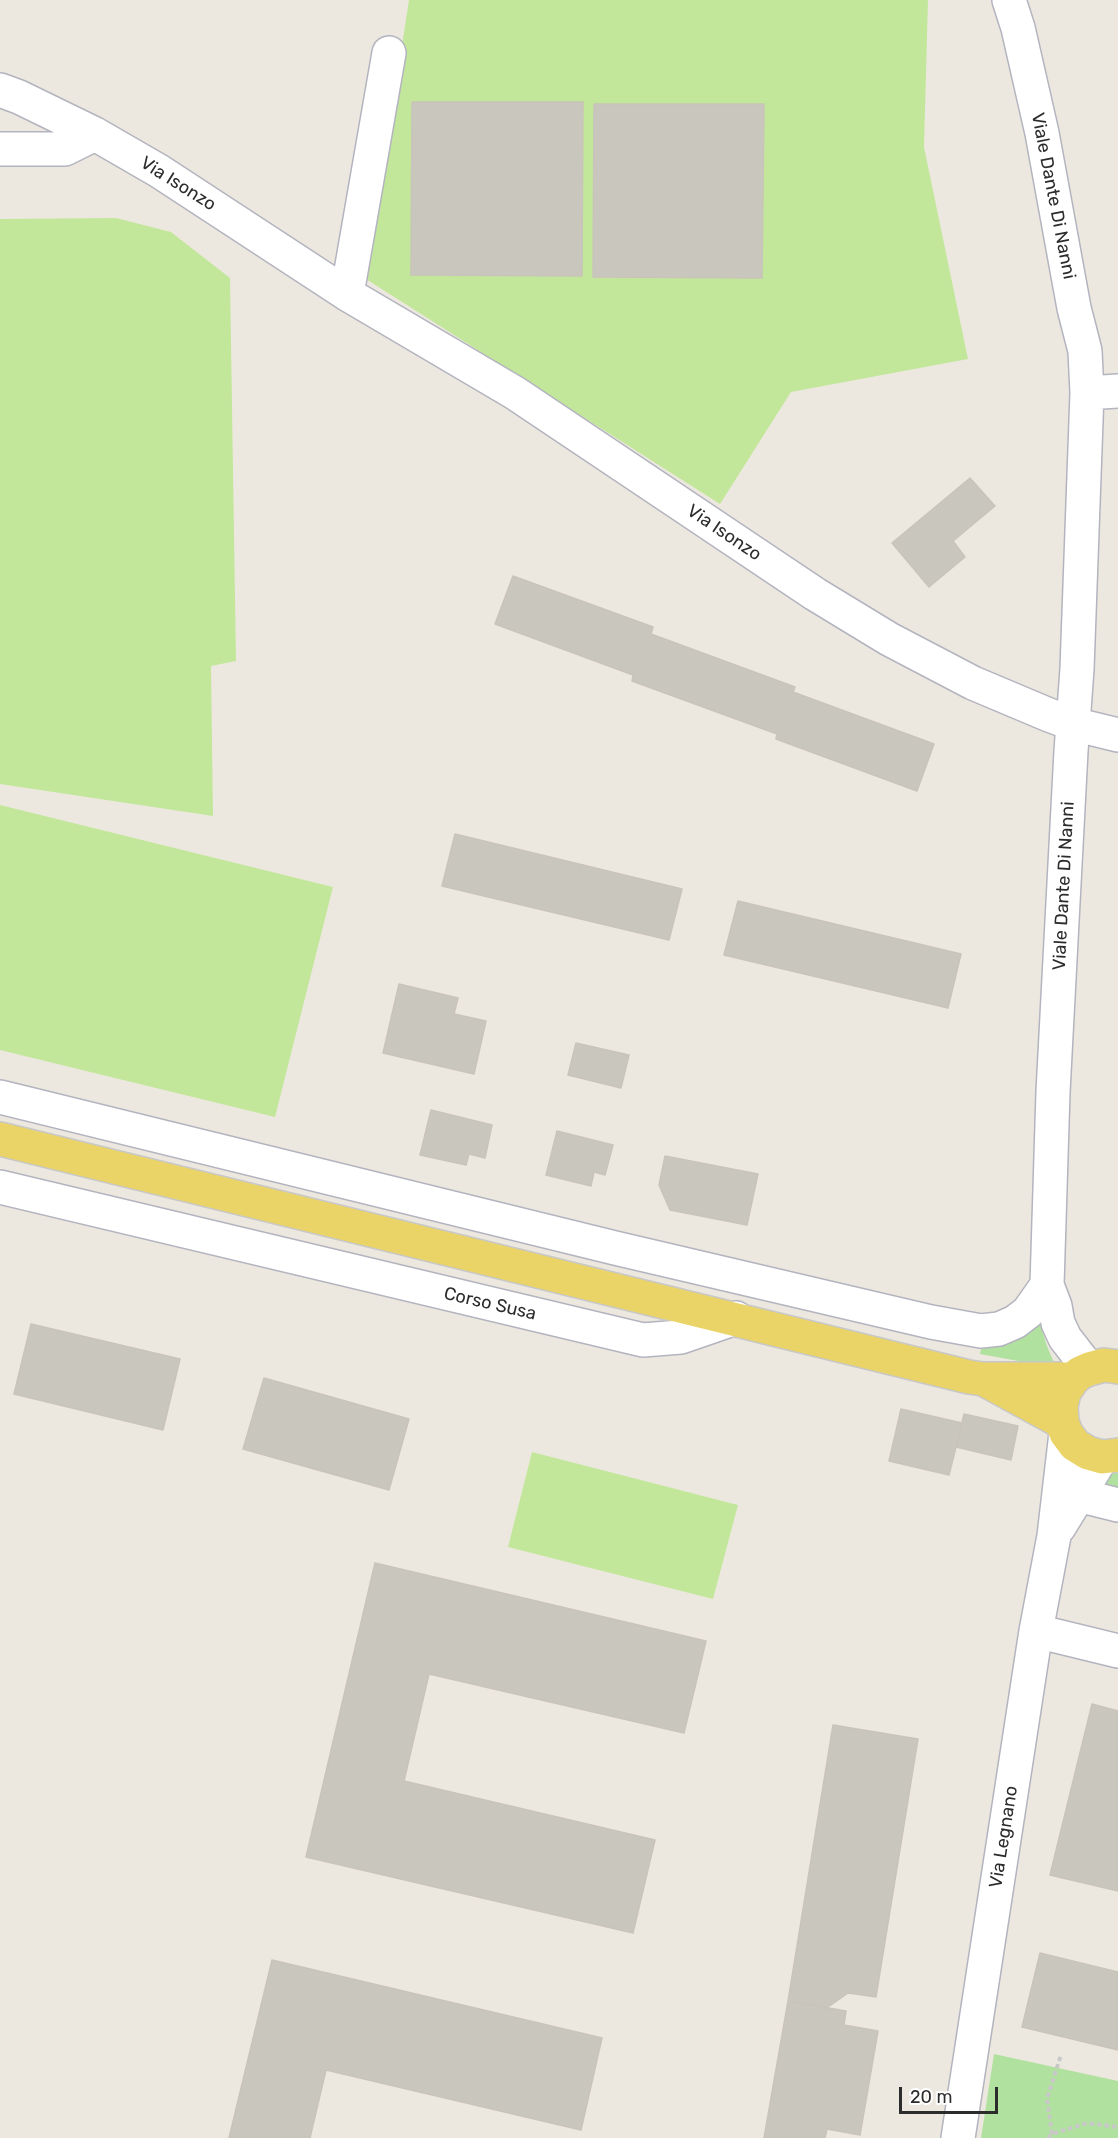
<!DOCTYPE html>
<style>
body{margin:0}
#map{position:relative;width:1118px;height:2138px;overflow:hidden;background:#ede8df;font-family:Rubik,sans-serif}
canvas{display:block}
.scale{position:absolute;left:899px;top:2087px;width:99px;height:27px;box-sizing:border-box;border:3px solid #2c2c2c;border-top:0;padding-left:8px;font-size:18px;line-height:21px;white-space:nowrap;color:#2c2c2c;-webkit-text-stroke:4px #fff;paint-order:stroke}
</style>
<div id="map">
<canvas width="1118" height="2138"></canvas>
<div class="scale">20 m</div>
</div>
<script>
const c = document.querySelector('canvas').getContext('2d');
c.lineJoin = 'round';
function fill(path, color) {
  c.fillStyle = color;
  c.fill(path, 'evenodd');
}
function shape(rows) {
  const path = new Path2D();
  for (const r of rows) {
    path.moveTo(r[0], r[1]);
    for (let i = 2; i < r.length; i += 2) path.lineTo(r[i], r[i + 1]);
  }
  return path;
}
function stroke(path, color, width, dash) {
  c.strokeStyle = color;
  c.lineWidth = width;
  c.lineCap = dash ? 'butt' : 'round';
  c.setLineDash(dash || []);
  c.stroke(path);
}
function write(font, color, halo, rows, align = 'center') {
  c.font = font + ' Rubik,sans-serif';
  c.lineWidth = 6;
  c.setLineDash([]);
  c.textBaseline = 'middle';
  c.strokeStyle = halo;
  c.fillStyle = color;
  for (const [text, x, y, turn = 0] of rows) {
    c.save();
    c.translate(x, y);
    c.rotate((+turn || 0) * Math.PI / 180);
    c.textAlign = isNaN(turn) ? turn : align;
    if (halo) c.strokeText(text, 0, 0);
    c.fillText(text, 0, 0);
    c.restore();
  }
}
fill(shape([
 [1038,1317,1047,1346,1055,1365,1035,1364,980,1354,982,1344,996,1347,1009,1344,1021,1335],
 [1118,1472,1118,1490,1098,1485,1110,1474],
 [994,2054,1118,2081,1118,2138,981,2138]
]), '#b1e19f');
fill(shape([
 [409,0,928,0,924,147,968,359,791,392,720,504,366,279],
 [116,218,171,232,230,278,236,661,211,666,213,816,0,784,0,219],
 [0,805,333,887,275,1117,0,1050],
 [532,1452,738,1505,713,1599,508,1547]
]), '#c2e79b');
const building = shape([
 [412,102,583,102,582,276,411,275,412,102],
 [594,104,764,104,762,278,593,277,594,104],
 [970,478,995,506,953,541,965,557,929,587,892,543,970,478],
 [513,576,653,627,651,634,795,687,793,692,934,744,917,791,776,739,777,734,632,681,633,675,495,624,513,576],
 [455,834,682,889,669,940,442,886,455,834],
 [738,901,961,954,948,1008,724,955,738,901],
 [399,984,458,998,454,1014,486,1021,474,1074,383,1053,399,984],
 [576,1043,629,1055,621,1088,568,1075,576,1043],
 [431,1110,492,1125,485,1158,469,1154,466,1165,420,1155,431,1110],
 [557,1131,613,1145,605,1175,594,1172,591,1186,546,1175,557,1131],
 [665,1156,758,1174,747,1225,670,1210,659,1185,665,1156],
 [31,1324,180,1359,163,1430,14,1394,31,1324],
 [264,1378,409,1419,389,1490,243,1449,264,1378],
 [901,1409,962,1423,949,1475,889,1461,901,1409],
 [964,1414,1018,1426,1011,1460,956,1447,964,1414],
 [375,1563,706,1641,684,1733,429,1674,404,1781,655,1840,633,1933,306,1857,375,1563],
 [1092,1704,1118,1711,1118,1891,1050,1875,1092,1704],
 [833,1725,918,1739,876,1997,848,1993,828,2007,788,2001,833,1725],
 [1040,1953,1118,1972,1118,2050,1022,2027,1040,1953],
 [272,1960,602,2038,581,2130,326,2070,310,2138,229,2138,272,1960],
 [788,2001,846,2011,844,2025,878,2031,860,2135,827,2129,825,2138,764,2138,788,2001]
]);
fill(building, '#c9c6be');
stroke(building, '#c9c4b9', 1.5);
const minor = shape([
 [1009,0,1018,28,1042,133,1074,308,1085,351,1087,393,1077,669,1071,751,1053,1092,1047,1285,1055,1306,1058,1323,1065,1338,1089,1369],
 [0,90,19,97,95,134,159,171,347,294,515,393,815,594,889,639,973,683,1049,715,1073,724,1118,735],
 [0,149,65,149,95,134],
 [347,294,389,53],
 [1087,393,1118,391],
 [0,1097,615,1248,931,1322,981,1331,999,1329,1015,1322,1028,1312,1047,1285],
 [0,1187,643,1340,681,1337,736,1318],
 [1078,1495,1118,1505],
 [1059,1527,1102,1457],
 [1036,1631,1118,1651],
 [958,2138,1036,1631,1054,1536,1066,1433]
]);
const major = shape([
 [0,1139,969,1377,983,1379,1073,1379],
 [1118,1367,1104,1365,1089,1369,1080,1373,1073,1379,1064,1392,1061,1407,1062,1422,1066,1433,1075,1445,1088,1453,1102,1457,1118,1455],
 [987,1381,1062,1422]
]);
stroke(minor, '#b3b4bf', 36);
stroke(major, '#c8c8c8', 36);
stroke(shape([
 [1052,2134,1047,2099,1061,2055],
 [1048,2138,1052,2134,1087,2123,1118,2127]
]), '#c8c8c8', 4, [4.5, 3]);
stroke(minor, '#fff', 33);
stroke(major, '#ead467', 33);
write('18px', '#2c2c2c', '#fff', [
 ["Via Isonzo",178,184,32],
 ["Viale Dante Di Nanni",1053,196,79],
 ["Via Isonzo",724,533,34],
 ["Viale Dante Di Nanni",1064,886,-87],
 ["Corso Susa",490,1304,13],
 ["Via Legnano",1004,1837,-81]
]);
</script>
